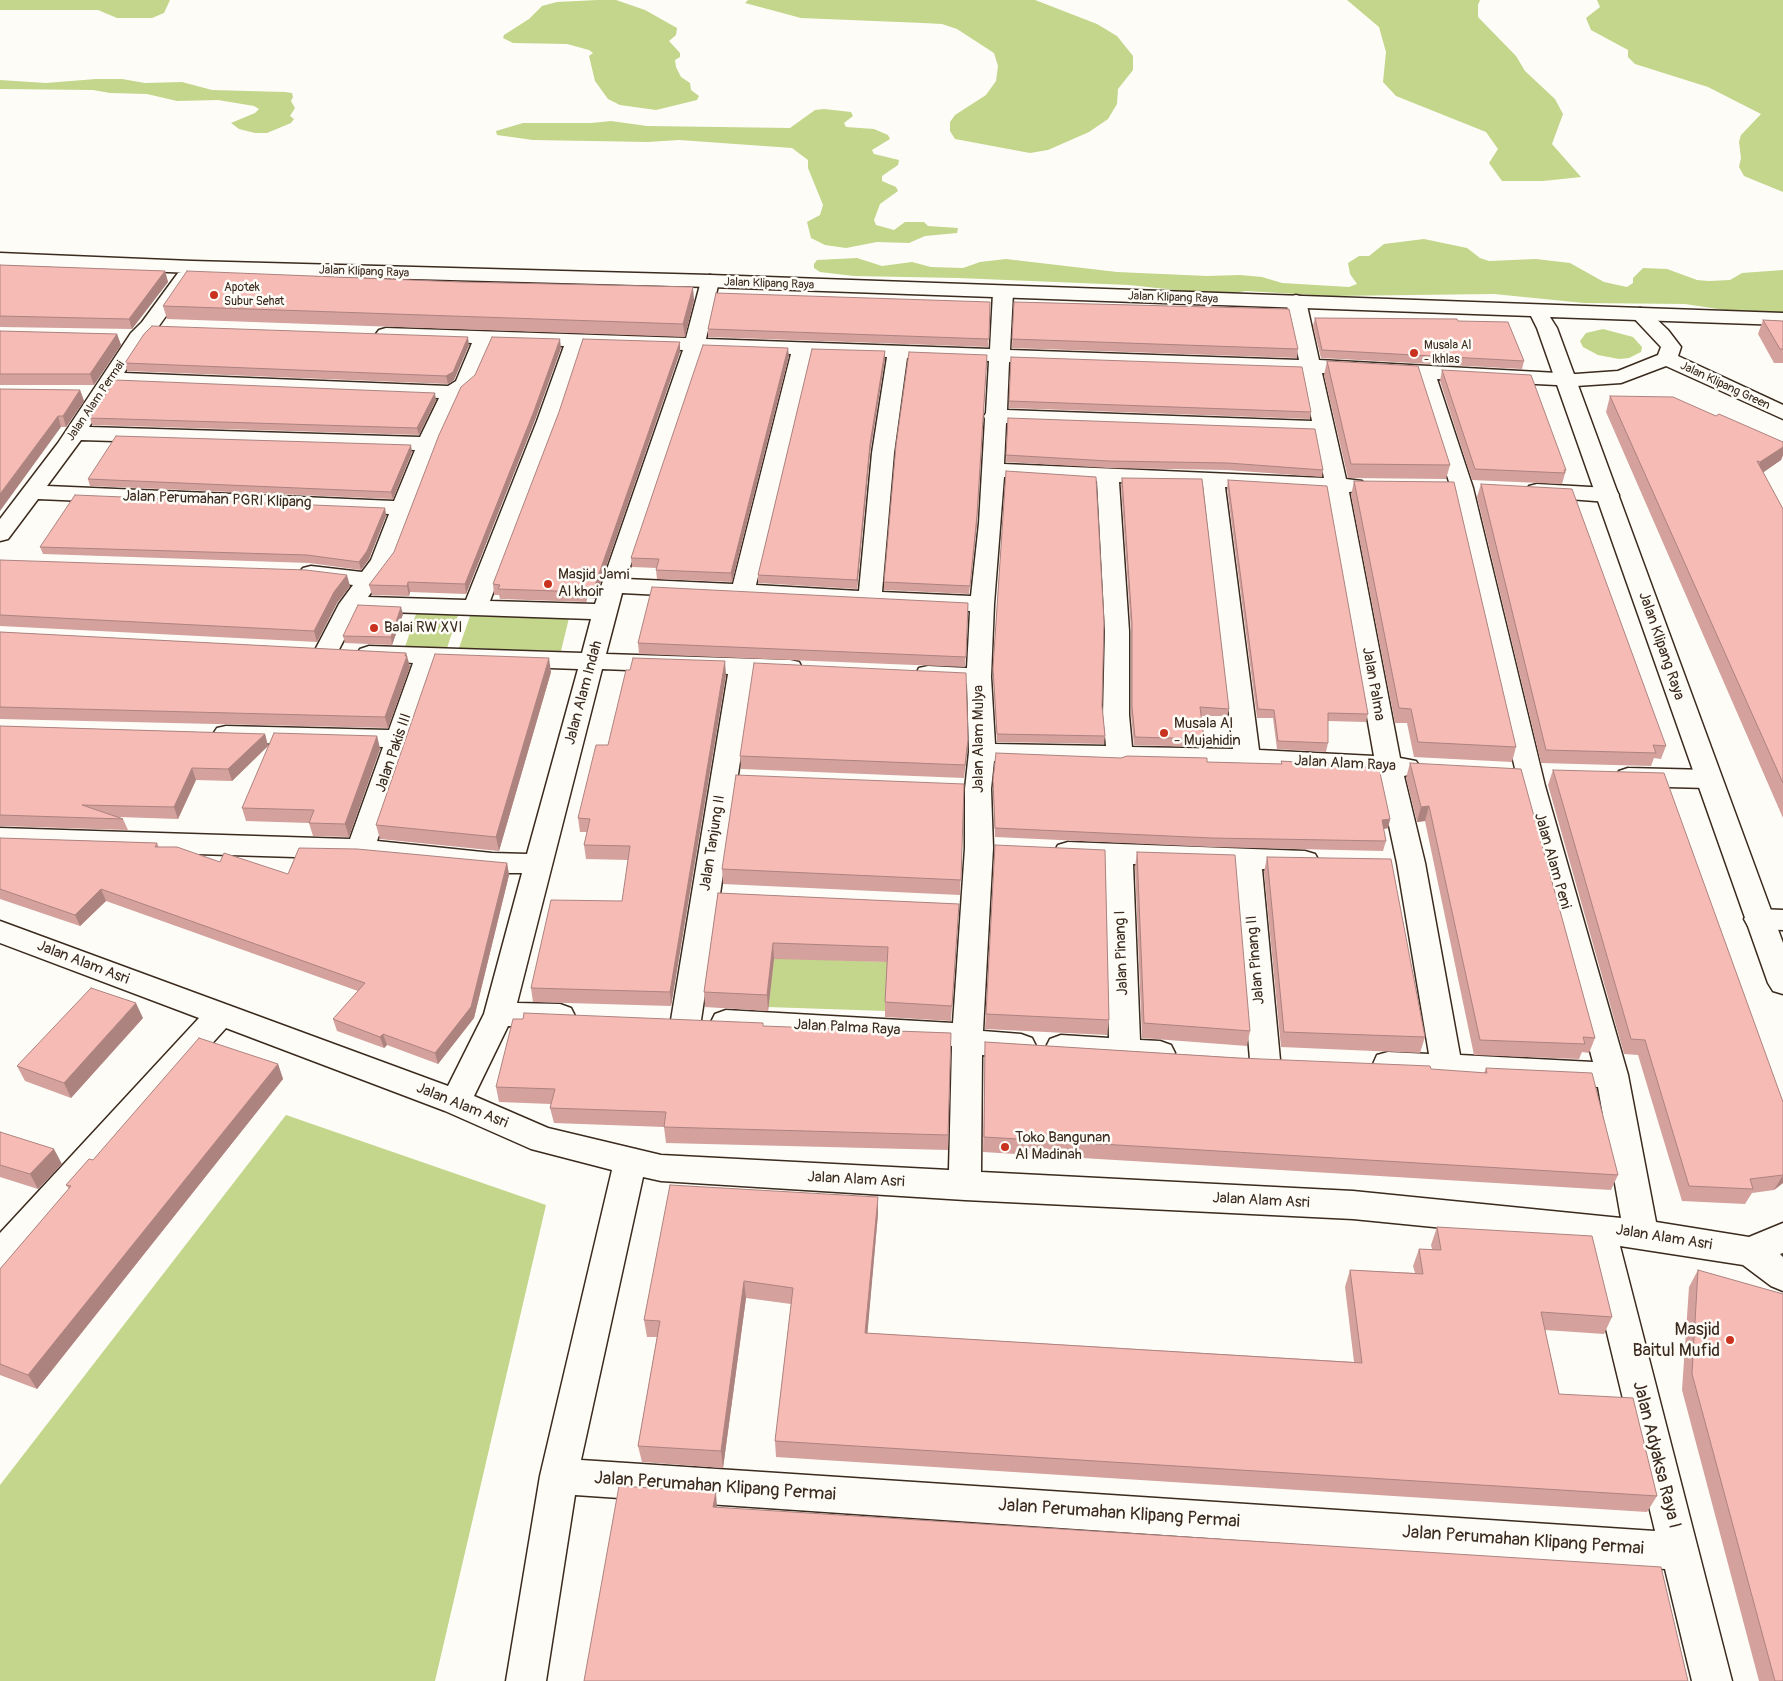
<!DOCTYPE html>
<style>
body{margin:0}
canvas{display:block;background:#fdfcf7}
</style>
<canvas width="1783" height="1681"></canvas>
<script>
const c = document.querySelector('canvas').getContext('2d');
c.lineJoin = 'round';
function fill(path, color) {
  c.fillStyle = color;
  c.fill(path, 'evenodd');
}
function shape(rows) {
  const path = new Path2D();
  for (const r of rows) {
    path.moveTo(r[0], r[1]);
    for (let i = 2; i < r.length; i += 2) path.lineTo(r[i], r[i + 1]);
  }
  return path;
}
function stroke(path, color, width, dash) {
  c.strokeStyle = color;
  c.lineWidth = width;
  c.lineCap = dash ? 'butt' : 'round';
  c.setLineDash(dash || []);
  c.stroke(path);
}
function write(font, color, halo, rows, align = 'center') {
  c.font = font + ' Pangolin,sans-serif';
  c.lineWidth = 5;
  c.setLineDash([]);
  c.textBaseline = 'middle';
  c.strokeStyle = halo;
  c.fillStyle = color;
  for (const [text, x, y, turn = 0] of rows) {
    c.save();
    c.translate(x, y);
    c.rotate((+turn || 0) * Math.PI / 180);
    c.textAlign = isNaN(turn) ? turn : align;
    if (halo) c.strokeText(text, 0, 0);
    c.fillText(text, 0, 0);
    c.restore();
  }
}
fill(shape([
 [0,0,170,0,164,13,152,18,117,18,98,10,0,10],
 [598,0,616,0,645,10,677,28,676,35,669,41,680,53,680,57,675,60,676,67,681,77,690,83,691,90,699,96,697,100,656,110,620,105,608,99,595,81,589,56,593,53,589,50,567,44,513,43,503,38,504,35,529,19,542,6,557,2],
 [748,0,1035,0,1097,24,1117,36,1133,56,1133,70,1118,89,1117,104,1108,119,1089,132,1048,150,1030,153,955,139,950,131,950,122,955,115,986,95,996,81,998,66,994,53,957,29,942,24,923,23,801,18,745,3],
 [1347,0,1480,0,1478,5,1478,17,1516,56,1525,71,1555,99,1563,114,1552,144,1581,177,1543,181,1502,181,1489,163,1498,149,1486,132,1396,96,1383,82,1386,52,1379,27],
 [1597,0,1783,0,1783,192,1744,176,1739,167,1741,158,1739,142,1741,135,1761,114,1708,87,1635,64,1628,57,1628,50,1591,30,1586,18,1600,7],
 [96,79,122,79,145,83,182,82,212,90,285,92,292,93,293,97,291,101,295,108,290,116,294,119,291,123,267,133,255,133,239,129,231,123,255,113,259,109,254,106,218,100,177,101,147,94,110,93,93,90,0,89,0,80,46,83],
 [824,109,851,112,853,116,844,123,846,127,874,129,888,135,890,139,872,150,874,154,899,160,898,165,882,176,882,181,896,187,898,191,880,204,874,220,876,225,894,230,905,222,924,222,928,226,958,228,957,233,925,236,909,243,877,242,846,248,825,245,811,238,807,222,820,215,823,205,808,168,808,160,792,148,679,140,648,142,533,140,497,135,496,131,523,123,591,123,611,121,647,126,790,128,815,110],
 [1424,239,1467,248,1480,258,1489,261,1536,259,1570,263,1604,282,1627,287,1633,283,1633,278,1643,268,1667,269,1697,280,1709,281,1730,280,1742,273,1783,270,1783,323,1751,314,1685,304,1584,303,1494,294,1330,296,1246,291,1222,295,1129,285,958,278,854,276,820,272,814,268,814,264,817,260,857,258,882,266,912,262,931,267,963,268,980,262,1006,259,1117,272,1207,276,1240,275,1262,277,1282,283,1349,287,1357,284,1350,274,1348,263,1359,256,1369,256,1384,244],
 [1603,329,1633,337,1642,347,1641,352,1629,358,1619,359,1598,355,1583,347,1580,341,1586,333],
 [416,614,458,615,447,648,405,647],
 [470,616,569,618,561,651,459,648],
 [774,958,888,962,885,1011,768,1007],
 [286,1115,546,1205,435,1681,0,1681,0,1485]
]), '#c3d68b');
const minor = shape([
 [185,271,192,273,194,277,156,330,145,341,124,373,448,386,456,381,472,343,386,340,379,338,376,334,379,330,386,328,686,338,701,281,703,277,710,275,717,277,719,281,706,339,990,349,993,293,996,289,1003,287,1010,289,1013,293,1010,350,1299,360,1286,301,1289,297,1296,295,1303,297,1306,301,1319,360,1576,374,1618,371,1658,355,1661,347,1630,314,1633,310,1640,308,1647,310,1668,330,1681,347,1678,356,1783,405,1783,419,1666,366,1621,383,1576,386,1437,379,1473,488,1545,786,1628,1075,1656,1222,1749,1237,1783,1223,1783,1253,1780,1254,1783,1257,1783,1291,1771,1286,1743,1265,1620,1246,1732,1681,1692,1681,1665,1569,575,1495,546,1681,506,1681,540,1476,612,1170,531,1149,445,1111,226,1028,12,1266,0,1271,0,1233,199,1018,0,943,0,921,448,1086,484,1014,522,873,492,873,360,859,0,848,0,828,350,839,383,747,226,742,217,740,213,734,217,728,226,726,389,730,413,663,360,659,357,654,360,649,369,646,582,653,591,619,359,611,335,657,326,660,317,657,314,652,339,604,353,585,311,580,303,578,299,573,303,568,311,566,362,572,371,560,389,514,38,499,8,539,0,541,0,519,58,443,131,333,142,322,178,273,185,271],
 [492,344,564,346,537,421,466,600,368,597,394,561,439,444,461,395,475,384,492,344],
 [583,347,683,350,595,604,490,601,559,421,583,347],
 [702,351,791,354,733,584,626,579,702,351],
 [811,355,887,357,872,453,859,591,756,585,811,355],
 [907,358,989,361,986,413,984,416,985,419,979,523,971,596,882,592,894,453,907,358],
 [1009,362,1302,372,1312,421,1007,410,1009,362],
 [1322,373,1416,378,1451,488,1519,786,1593,1062,1460,1055,1425,863,1404,776,1416,773,1420,767,1416,761,1400,758,1349,492,1362,491,1365,486,1362,481,1346,479,1322,373],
 [116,385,439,398,420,437,89,427,116,385],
 [1006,423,1315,434,1324,478,1004,464,1006,423],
 [81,440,415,450,394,501,47,486,81,440],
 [1004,477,1097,481,1105,631,1103,715,1106,746,995,744,991,677,994,604,1004,477],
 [1119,482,1203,486,1233,749,1132,747,1129,715,1129,631,1119,482],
 [1225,487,1327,491,1374,756,1259,750,1225,487],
 [622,593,970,611,967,668,928,666,919,668,916,674,919,680,928,682,967,684,969,752,965,789,965,848,953,1023,726,1010,715,1014,711,1022,715,1030,726,1034,952,1046,949,1170,661,1155,548,1128,474,1096,508,1026,560,1028,571,1024,575,1016,571,1008,560,1004,517,1003,602,669,728,674,671,1020,675,1028,686,1032,697,1028,701,1020,753,675,790,676,799,674,802,668,799,662,790,660,606,654,622,593],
 [438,664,578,669,527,854,492,853,377,841,438,664],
 [994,761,1112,764,1120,766,1126,764,1247,767,1378,774,1397,863,1429,1054,1388,1052,1377,1055,1373,1064,1377,1073,1388,1076,1598,1087,1621,1218,1353,1191,981,1172,982,1055,1021,1058,1032,1054,1036,1046,1032,1038,1021,1034,983,1031,993,848,991,789,994,761],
 [643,1177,661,1181,965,1200,1353,1219,1585,1242,1655,1531,581,1460,643,1177],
 [1537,484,1608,488,1616,490,1619,495,1616,500,1608,502,1529,496,1526,491,1529,486,1537,484],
 [1628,768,1708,770,1717,773,1721,779,1717,785,1708,788,1628,786,1619,783,1615,777,1619,771,1628,768],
 [1068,842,1305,851,1315,854,1319,861,1315,868,1305,871,1262,869,1280,1060,1276,1069,1265,1072,1254,1069,1250,1060,1234,868,1133,864,1140,1040,1160,1041,1171,1045,1175,1053,1171,1061,1160,1065,1061,1059,1050,1055,1046,1047,1050,1039,1061,1035,1109,1038,1105,863,1068,862,1058,859,1054,852,1058,845,1068,842],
 [1758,909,1783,910,1783,930,1758,929,1748,926,1744,919,1748,912,1758,909]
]);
const secondary = shape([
 [0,253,192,261,710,275,1783,313,1783,325,1550,317,1557,328,1783,943,1783,994,1773,991,1768,983,1537,328,1531,316,710,287,192,273,0,265,0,253]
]);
stroke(minor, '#3b2a1e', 3);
stroke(secondary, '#3b2a1e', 3);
fill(minor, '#fdfcf7');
fill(secondary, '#fdfcf7');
fill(shape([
 [0,265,165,271,168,282,132,329,0,327],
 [694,300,685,337,167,319,163,306],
 [990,302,988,347,708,337,708,329],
 [1014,302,1298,349,1297,358,1012,348],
 [1315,318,1458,321,1524,361,1522,369,1321,358,1313,326],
 [1763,320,1783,321,1783,363,1774,363,1758,334],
 [0,331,117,334,121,345,94,385,0,385],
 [680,342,680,352,595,599,587,598,586,602,500,599,499,595,494,595,493,584],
 [469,345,454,380,448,384,127,371,125,363],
 [561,348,535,420,466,594,410,592,409,596,372,595,369,585],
 [885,351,885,359,870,453,857,589,758,583,758,575],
 [789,356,732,582,657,579,656,570,657,568,632,567,631,558],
 [1011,357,1311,412,1310,419,1009,408],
 [1327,361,1450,465,1446,479,1348,478,1324,375],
 [1442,370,1566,470,1562,484,1472,480,1440,381],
 [0,389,80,390,84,401,66,427,61,427],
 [1610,396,1716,416,1783,442,1783,455,1781,460,1763,472,1783,509,1783,818,1606,412],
 [436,400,419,435,92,425,90,418],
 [1008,418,1323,470,1322,477,1227,470,1108,468,1006,462],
 [412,452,393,499,90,486,88,479],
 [1006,471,1102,706,1105,736,1104,744,997,742,993,677],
 [1122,478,1229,709,1227,716,1201,716,1204,739,1203,747,1134,745,1131,715,1131,631,1121,486],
 [1228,480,1368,714,1366,722,1328,721,1328,743,1326,752,1277,749,1273,718,1257,718,1227,488],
 [1354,481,1516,747,1512,762,1414,757,1407,723,1395,723,1351,495],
 [1481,484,1666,746,1661,759,1654,758,1651,766,1541,763,1477,497],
 [385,508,386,516,369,559,361,570,309,563,43,554,40,547],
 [977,523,969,594,884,590,884,582],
 [0,560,350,586,337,603,317,642,0,626],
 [968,603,965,667,639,654,638,643],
 [403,614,392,645,345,643,343,636],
 [0,632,406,653,410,667,388,728,0,719],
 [551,672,499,851,380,839,376,825],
 [726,675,671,1006,533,1002,531,988,622,901,628,860,586,859,584,845,587,832,580,832,578,818,608,745],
 [0,726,265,734,268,746,232,781,196,780,178,819,119,817,123,819,128,830,0,826],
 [377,736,380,749,349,837,313,836,309,823,246,821,242,808],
 [968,739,964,778,741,769,740,756],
 [1281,761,1390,819,1388,828,1383,829,1386,841,1383,851,1210,847,995,837,993,789,993,780,1207,762,1281,764],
 [1410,763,1595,1038,1589,1053,1582,1052,1579,1059,1474,1055,1425,821,1417,822,1406,778],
 [1553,770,1783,1102,1783,1183,1774,1190,1752,1193,1745,1204,1682,1201,1638,1055,1624,1054,1548,785],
 [964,784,960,895,723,884,722,869],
 [0,838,157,843,159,847,220,862,288,874,507,863,509,875,474,1018,438,1064,387,1045,384,1048,337,1031,333,1019,358,991,106,901,80,926,0,899],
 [995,845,1109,1020,1107,1035,985,1029],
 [1137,852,1250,1031,1247,1046,1142,1038,1135,867],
 [1267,857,1425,1037,1420,1053,1281,1047,1264,872],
 [718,893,959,904,951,1021,885,1017,885,1002,887,962,774,959,768,1011,705,1007,704,992],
 [143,1018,71,1098,25,1081,17,1066],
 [764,1027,951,1033,948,1150,666,1143,664,1127,554,1123,550,1108,551,1104,499,1102,496,1087],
 [985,1042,1484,1073,1486,1068,1618,1175,1611,1190,983,1152],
 [278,1064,283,1079,37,1389,0,1375,0,1269,69,1189,66,1185],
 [0,1132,62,1164,38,1189,0,1177],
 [878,1214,867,1333,1354,1362,1345,1287,1350,1270,1415,1273,1413,1266,1419,1249,1432,1249,1431,1245,1437,1227,1612,1317,1604,1334,1545,1330,1559,1394,1657,1496,1647,1512,776,1457,775,1441,791,1304,746,1298,723,1468,642,1462,638,1446,657,1337,647,1337,644,1320],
 [1698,1270,1783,1681,1759,1681,1682,1390,1689,1287]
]), '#d4a19d');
fill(shape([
 [165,271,168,282,132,329,129,319],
 [693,287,694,300,685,337,683,324],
 [117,334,121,345,94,385,90,374],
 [468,337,469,345,454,380,448,384,446,376],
 [560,339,561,348,535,420,466,594,465,584],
 [680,342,680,352,595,599,594,588],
 [788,348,789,356,732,582,731,573],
 [885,351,885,359,870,453,857,589,857,580,870,444],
 [987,355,977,523,969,594,970,586],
 [80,390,84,401,66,427,63,416],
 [435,393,436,400,419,435,417,428],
 [58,416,61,427,0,511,0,494],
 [411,445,412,452,393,499,391,492],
 [1783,447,1783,455,1781,460,1754,479,1760,462],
 [385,508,386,516,369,559,361,570,359,562],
 [347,575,350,586,337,603,317,642,314,631,334,592],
 [408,582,410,592,409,596,407,586],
 [586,588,587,598,586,602,585,592],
 [401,607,403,614,392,645,391,637],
 [406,653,410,667,388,728,385,717],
 [549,658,551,672,499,851,496,837],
 [725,661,726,675,671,1006,670,992],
 [265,734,268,746,232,781,228,769],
 [377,736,380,749,349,837,345,824],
 [968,739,967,752,964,778,965,765],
 [192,768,196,780,178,819,174,807],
 [1429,806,1425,821,1417,822,1421,807],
 [1390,819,1388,828,1379,830,1382,820],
 [507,863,509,875,474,1018,438,1064,435,1053],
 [101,889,106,901,80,926,75,915],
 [773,943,774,959,768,1011,767,995],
 [136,1003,143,1018,71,1098,64,1083],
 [383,1034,387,1045,384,1048,380,1037],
 [278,1064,283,1079,37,1389,28,1375],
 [54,1149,62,1164,38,1189,30,1174],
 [1783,1175,1783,1183,1774,1190],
 [878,1197,878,1214,866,1350,865,1333],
 [744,1281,746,1298,723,1468,721,1451],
 [716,1492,717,1507,715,1521,713,1507]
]), '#ad837f');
const building = shape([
 [0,265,165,271,129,319,0,316,0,265],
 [187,271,461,282,693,287,683,324,163,306,187,271],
 [716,293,990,302,989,339,708,329,716,293],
 [1014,302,1289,309,1298,349,1012,339,1014,302],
 [1315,318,1457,319,1458,321,1508,322,1524,361,1322,350,1315,318],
 [1763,320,1783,321,1783,349,1780,349,1763,320],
 [152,326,468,337,453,372,446,376,125,363,144,334,152,326],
 [0,331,117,334,90,374,0,374,0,331],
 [492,337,560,339,534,411,465,584,408,582,407,586,369,585,394,552,439,435,461,387,475,375,492,337],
 [583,339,680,342,594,588,586,588,585,592,498,589,500,585,493,584,559,412,583,339],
 [703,345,788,348,731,573,656,570,659,559,631,558,703,345],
 [812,349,885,351,870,444,857,580,758,575,812,349],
 [909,352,987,355,977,515,970,586,884,582,896,445,909,352],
 [1011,357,1302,367,1311,412,1009,401,1011,357],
 [1327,361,1418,366,1450,465,1351,464,1327,361],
 [1442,370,1531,375,1566,470,1564,470,1565,473,1475,469,1442,370],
 [115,380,435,393,417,428,90,418,115,380],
 [0,389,80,390,63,416,58,416,0,494,0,389],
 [1610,396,1673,397,1716,416,1719,414,1783,442,1783,447,1760,462,1757,461,1783,509,1783,783,1610,396],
 [1008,418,1315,429,1323,470,1228,463,1109,461,1006,455,1008,418],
 [116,436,411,445,391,492,88,479,116,436],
 [1006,471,1096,477,1104,623,1102,706,1105,736,997,734,993,668,1006,471],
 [1122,478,1202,479,1229,709,1200,707,1204,739,1135,737,1132,707,1132,623,1122,478],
 [1228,480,1327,486,1368,714,1328,713,1328,743,1278,741,1274,710,1258,709,1228,480],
 [1354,481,1454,482,1516,747,1418,742,1411,709,1399,708,1354,481],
 [1481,484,1572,489,1666,746,1653,745,1656,753,1546,750,1481,484],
 [75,495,385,508,367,551,359,562,307,555,40,547,75,495],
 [0,560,306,570,347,575,334,592,314,631,0,615,0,560],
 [652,587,968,603,966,657,638,643,652,587],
 [358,605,401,607,391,637,343,636,358,605],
 [0,632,406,653,405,656,407,656,385,717,0,707,0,632],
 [435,654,549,658,496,837,376,825,435,654],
 [633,658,725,661,670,992,531,988,551,900,622,901,630,846,584,845,590,819,578,818,596,745,608,745,626,670,630,670,633,658],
 [754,663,966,673,968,739,965,765,740,756,754,663],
 [0,726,265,734,228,769,192,768,174,807,82,805,123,819,0,815,0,726],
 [274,733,377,736,345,824,309,823,314,810,242,808,274,733],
 [996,753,1121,758,1127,756,1207,758,1207,762,1282,764,1281,761,1379,768,1390,819,1382,820,1386,841,1212,838,995,828,993,780,996,753],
 [1410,763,1521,769,1595,1038,1583,1037,1585,1044,1480,1040,1429,806,1421,807,1410,763],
 [1553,770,1664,773,1783,1102,1783,1175,1750,1179,1753,1189,1689,1186,1645,1040,1631,1039,1553,770],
 [736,775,964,784,961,880,722,869,736,775],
 [0,838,157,843,155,847,177,847,220,862,224,853,288,874,299,848,357,849,507,863,471,1007,435,1053,383,1034,380,1037,333,1019,365,983,101,889,75,915,0,889,0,838],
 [995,845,1105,850,1109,1020,986,1014,995,845],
 [1137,852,1235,855,1250,1031,1144,1023,1137,852],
 [1267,857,1391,859,1425,1037,1284,1032,1267,857],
 [718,893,959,904,952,1006,885,1002,888,947,773,943,767,995,704,992,718,893],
 [91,988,136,1003,64,1083,17,1066,91,988],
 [524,1013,763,1023,763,1026,951,1033,948,1135,664,1127,666,1112,550,1108,555,1089,496,1087,513,1019,523,1019,524,1013],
 [199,1038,278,1064,28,1375,0,1364,0,1269,71,1186,66,1185,89,1159,93,1160,199,1038],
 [985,1042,1238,1058,1430,1066,1431,1069,1487,1073,1486,1068,1592,1073,1618,1175,984,1137,985,1042],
 [0,1132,54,1149,30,1174,0,1165,0,1132],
 [670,1185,878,1197,865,1333,1362,1363,1350,1270,1423,1274,1419,1249,1441,1250,1437,1227,1592,1236,1612,1317,1541,1312,1559,1394,1633,1398,1657,1496,775,1441,793,1288,744,1281,721,1451,638,1446,660,1321,644,1320,670,1185],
 [1698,1270,1783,1294,1783,1681,1775,1681,1692,1374,1698,1270],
 [619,1486,716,1492,713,1507,1661,1567,1688,1681,584,1681,619,1486]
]);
fill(building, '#f7bbb6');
stroke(building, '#ad837f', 1);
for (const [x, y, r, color] of [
 [214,295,5,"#c8321e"],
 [1414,353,5,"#c8321e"],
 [548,584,5,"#c8321e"],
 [374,628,5,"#c8321e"],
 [1164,733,5,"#c8321e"],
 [1005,1147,5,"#c8321e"],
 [1730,1340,5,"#c8321e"]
]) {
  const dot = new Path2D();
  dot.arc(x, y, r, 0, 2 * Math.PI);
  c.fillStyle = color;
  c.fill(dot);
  stroke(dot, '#fdfcf7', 2);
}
write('12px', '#3b2a1e', '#fdfcf7', [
 ["Jalan Klipang Raya",364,272,2],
 ["Jalan Klipang Raya",769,284,2],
 ["Jalan Klipang Raya",1173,298,2],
 ["Jalan Klipang Green",1725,386,25],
 ["Jalan Alam Permai",96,401,-56]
]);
write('12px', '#3b2a1e', '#fdfcf7', [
 ["Apotek",224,288],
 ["Subur Sehat",224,302],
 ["Musala Al",1424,346],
 ["- Ikhlas",1424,360]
], 'left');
write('15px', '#3b2a1e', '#fdfcf7', [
 ["Jalan Perumahan PGRI Klipang",217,500,2],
 ["Jalan Klipang Raya",1661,646,71],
 ["Jalan Palma",1373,684,80],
 ["Jalan Alam Indah",584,693,-75],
 ["Jalan Alam Mulya",979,739,-90],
 ["Jalan Pakis III",394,753,-71],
 ["Jalan Alam Raya",1345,764,3],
 ["Jalan Tanjung II",713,843,-81],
 ["Jalan Alam Peni",1552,861,74],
 ["Jalan Pinang I",1122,953,-92],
 ["Jalan Pinang II",1256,960,-95],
 ["Jalan Alam Asri",83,963,21],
 ["Jalan Palma Raya",847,1028,3],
 ["Jalan Alam Asri",462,1106,22],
 ["Jalan Alam Asri",856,1180,3],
 ["Jalan Alam Asri",1261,1201,3],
 ["Jalan Alam Asri",1664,1238,9]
]);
write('15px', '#3b2a1e', '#fdfcf7', [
 ["Masjid Jami",558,575],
 ["Al khoir",558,592],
 ["Balai RW XVI",384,628],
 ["Musala Al",1174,724],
 ["- Mujahidin",1174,741],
 ["Toko Bangunan",1015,1138],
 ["Al Madinah",1015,1155]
], 'left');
write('18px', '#3b2a1e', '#fdfcf7', [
 ["Masjid",1720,1330],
 ["Baitul Mufid",1720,1351]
], 'right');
write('18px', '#3b2a1e', '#fdfcf7', [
 ["Jalan Adyaksa Raya I",1656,1455,76],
 ["Jalan Perumahan Klipang Permai",715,1487,4],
 ["Jalan Perumahan Klipang Permai",1119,1514,4],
 ["Jalan Perumahan Klipang Permai",1523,1541,4]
]);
</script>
